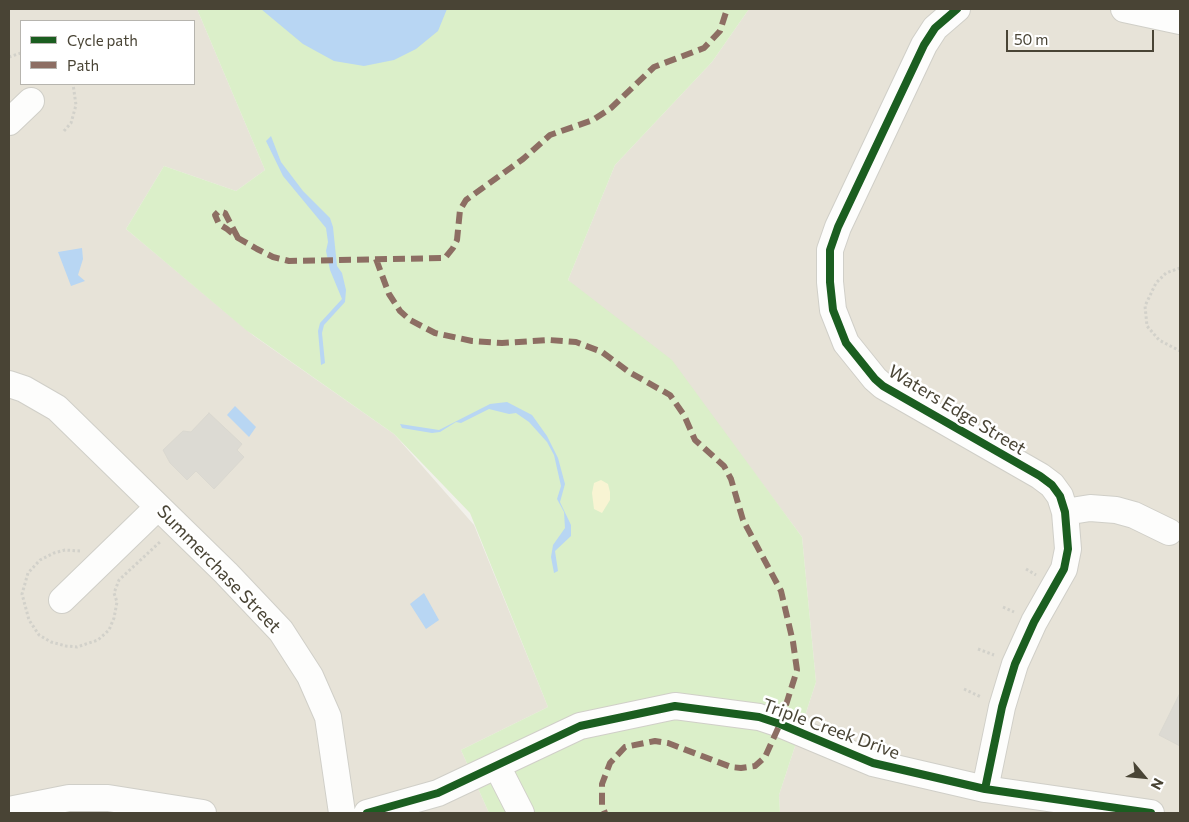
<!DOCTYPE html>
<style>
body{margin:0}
#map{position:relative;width:1189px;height:822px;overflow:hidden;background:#f2f1eb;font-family:Commissioner,sans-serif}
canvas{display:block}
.frame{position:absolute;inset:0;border:10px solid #494435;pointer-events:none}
.legend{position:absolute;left:20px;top:20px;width:175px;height:65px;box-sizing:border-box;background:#fff;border:1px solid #b6b4ae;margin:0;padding:6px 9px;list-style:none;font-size:15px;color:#494435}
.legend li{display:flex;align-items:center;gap:10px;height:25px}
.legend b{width:25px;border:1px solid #b6b4ae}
.north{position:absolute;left:1119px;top:752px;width:50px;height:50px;-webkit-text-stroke:4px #fff;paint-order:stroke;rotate:118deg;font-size:14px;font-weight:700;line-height:20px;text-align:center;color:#494435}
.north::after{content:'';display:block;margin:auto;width:18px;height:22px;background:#494435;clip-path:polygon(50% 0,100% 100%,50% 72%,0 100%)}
.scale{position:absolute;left:1006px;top:30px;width:148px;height:22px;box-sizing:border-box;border:2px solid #494435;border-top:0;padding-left:6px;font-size:15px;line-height:18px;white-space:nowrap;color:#494435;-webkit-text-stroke:4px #fff;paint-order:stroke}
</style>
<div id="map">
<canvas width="1189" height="822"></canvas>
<div class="frame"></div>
<ul class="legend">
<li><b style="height:6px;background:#1b5e20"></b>Cycle path</li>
<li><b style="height:6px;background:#8d6e63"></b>Path</li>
</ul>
<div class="north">N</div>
<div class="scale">50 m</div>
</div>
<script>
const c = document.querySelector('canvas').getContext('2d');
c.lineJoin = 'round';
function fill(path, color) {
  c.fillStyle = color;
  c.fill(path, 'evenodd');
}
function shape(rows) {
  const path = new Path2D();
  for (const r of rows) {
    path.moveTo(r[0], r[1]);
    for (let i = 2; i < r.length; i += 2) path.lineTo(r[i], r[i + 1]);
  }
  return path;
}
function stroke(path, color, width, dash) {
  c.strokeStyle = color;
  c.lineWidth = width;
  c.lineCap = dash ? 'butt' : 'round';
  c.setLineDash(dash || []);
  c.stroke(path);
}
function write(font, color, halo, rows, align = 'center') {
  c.font = font + ' Commissioner,sans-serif';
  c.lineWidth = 5;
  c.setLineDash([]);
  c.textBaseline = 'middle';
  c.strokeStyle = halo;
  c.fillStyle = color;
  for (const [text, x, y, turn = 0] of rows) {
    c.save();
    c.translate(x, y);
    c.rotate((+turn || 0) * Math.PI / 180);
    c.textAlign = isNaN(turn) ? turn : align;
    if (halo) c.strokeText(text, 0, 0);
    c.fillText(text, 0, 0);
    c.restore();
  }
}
fill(shape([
 [9,9,197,9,265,170,236,191,164,166,126,229,254,336,394,434,474,525,548,707,461,750,489,813,9,813],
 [21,21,194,21,194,84,21,84],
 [749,9,1180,9,1180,813,780,813,779,795,816,682,802,537,731,442,568,280,615,165,712,62]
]), '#e7e3d8');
fill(shape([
 [197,9,749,9,712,62,615,165,568,280,672,360,802,537,816,682,779,795,780,813,489,813,461,750,548,707,470,513,394,434,246,330,126,229,164,166,236,191,265,170]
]), '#dbefc9');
fill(shape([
 [601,480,608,484,610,492,610,500,602,513,594,509,592,493,594,483]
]), '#f8f4d3');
fill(shape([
 [261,9,447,9,438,31,416,49,394,60,364,66,334,61,303,44],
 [271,136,281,162,303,191,330,218,333,227,337,266,342,273,346,290,345,302,324,325,322,333,325,363,321,365,318,331,320,323,342,299,330,270,326,251,328,242,326,228,283,176,266,141],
 [82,248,83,259,78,275,85,281,71,286,58,252],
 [507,402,532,415,547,436,558,458,565,484,560,502,571,525,571,536,555,551,558,571,554,573,551,557,553,545,565,528,564,512,557,499,561,486,554,455,547,442,529,422,516,413,509,414,489,409,461,423,456,422,440,432,432,433,402,428,400,424,439,430,490,404],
 [235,406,256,427,249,437,227,415],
 [424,593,439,620,426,629,410,604]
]), '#b8d6f3');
const building = shape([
 [209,413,242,444,237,450,244,457,214,489,196,471,187,480,170,463,163,450,183,431,191,432,209,413],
 [1180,693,1180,746,1159,735,1180,693]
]);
fill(building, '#dcdad3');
stroke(building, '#dad8d0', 1);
const minor = shape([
 [957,9,935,28,924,45,838,227,830,250,830,282,833,310,846,343,875,379,883,386,1040,476,1052,485,1060,496,1065,512,1068,549,1064,569,1034,622,1015,664,1002,707,985,789],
 [1124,9,1180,21],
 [9,122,31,101],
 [9,384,24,389,57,408,226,573,281,631,310,676,328,717,342,813],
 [1065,512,1090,508,1116,510,1134,515,1169,532],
 [62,600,158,507],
 [497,766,521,813],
 [9,810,69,798,108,798,203,813],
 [367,813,438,793,580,726,675,706,759,717,780,724,873,763,985,789,1151,813]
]);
stroke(minor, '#d0cfc8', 28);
stroke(shape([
 [9,57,21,53],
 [64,131,71,123,76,105,73,84],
 [1180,268,1166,273,1156,283,1145,306,1147,326,1159,340,1180,351],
 [80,551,65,550,54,553,40,560,28,573,22,594,29,620,39,635,51,642,66,646,77,647,98,640,109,630,114,618,117,602,114,593,119,580,161,541],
 [1026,569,1036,575],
 [1003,607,1014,612],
 [978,649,994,655],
 [964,689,981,697]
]), '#d2d1ca', 3, [2.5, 2.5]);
stroke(minor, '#fdfdfc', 26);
stroke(shape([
 [238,238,225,213,219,211,215,215,219,224,227,229,238,238,257,249,273,257,289,261,445,258,453,248,457,240,460,210,466,200,523,159,550,135,593,120,611,108,654,67,704,48,720,31,727,9],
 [376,259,389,294,400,311,410,320,435,333,472,341,502,343,549,340,576,342,602,352,629,372,670,395,684,415,695,440,724,466,731,479,743,520,781,591,793,642,797,670,780,724,765,757,755,766,741,768,731,767,668,743,655,741,625,747,610,763,602,784,602,805,605,813]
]), '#8d6e63', 6, [12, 6]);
stroke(shape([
 [957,9,935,28,924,45,838,227,830,250,830,282,833,310,846,343,875,379,883,386,1040,476,1052,485,1060,496,1065,512,1068,549,1064,569,1034,622,1015,664,1002,707,985,789],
 [367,813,438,793,580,726,675,706,759,717,780,724,873,763,985,789,1151,813]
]), '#1b5e20', 8);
write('18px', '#494435', '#fff', [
 ["Waters Edge Street",957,410,31],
 ["Summerchase Street",219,569,46],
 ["Triple Creek Drive",831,729,20]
]);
</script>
